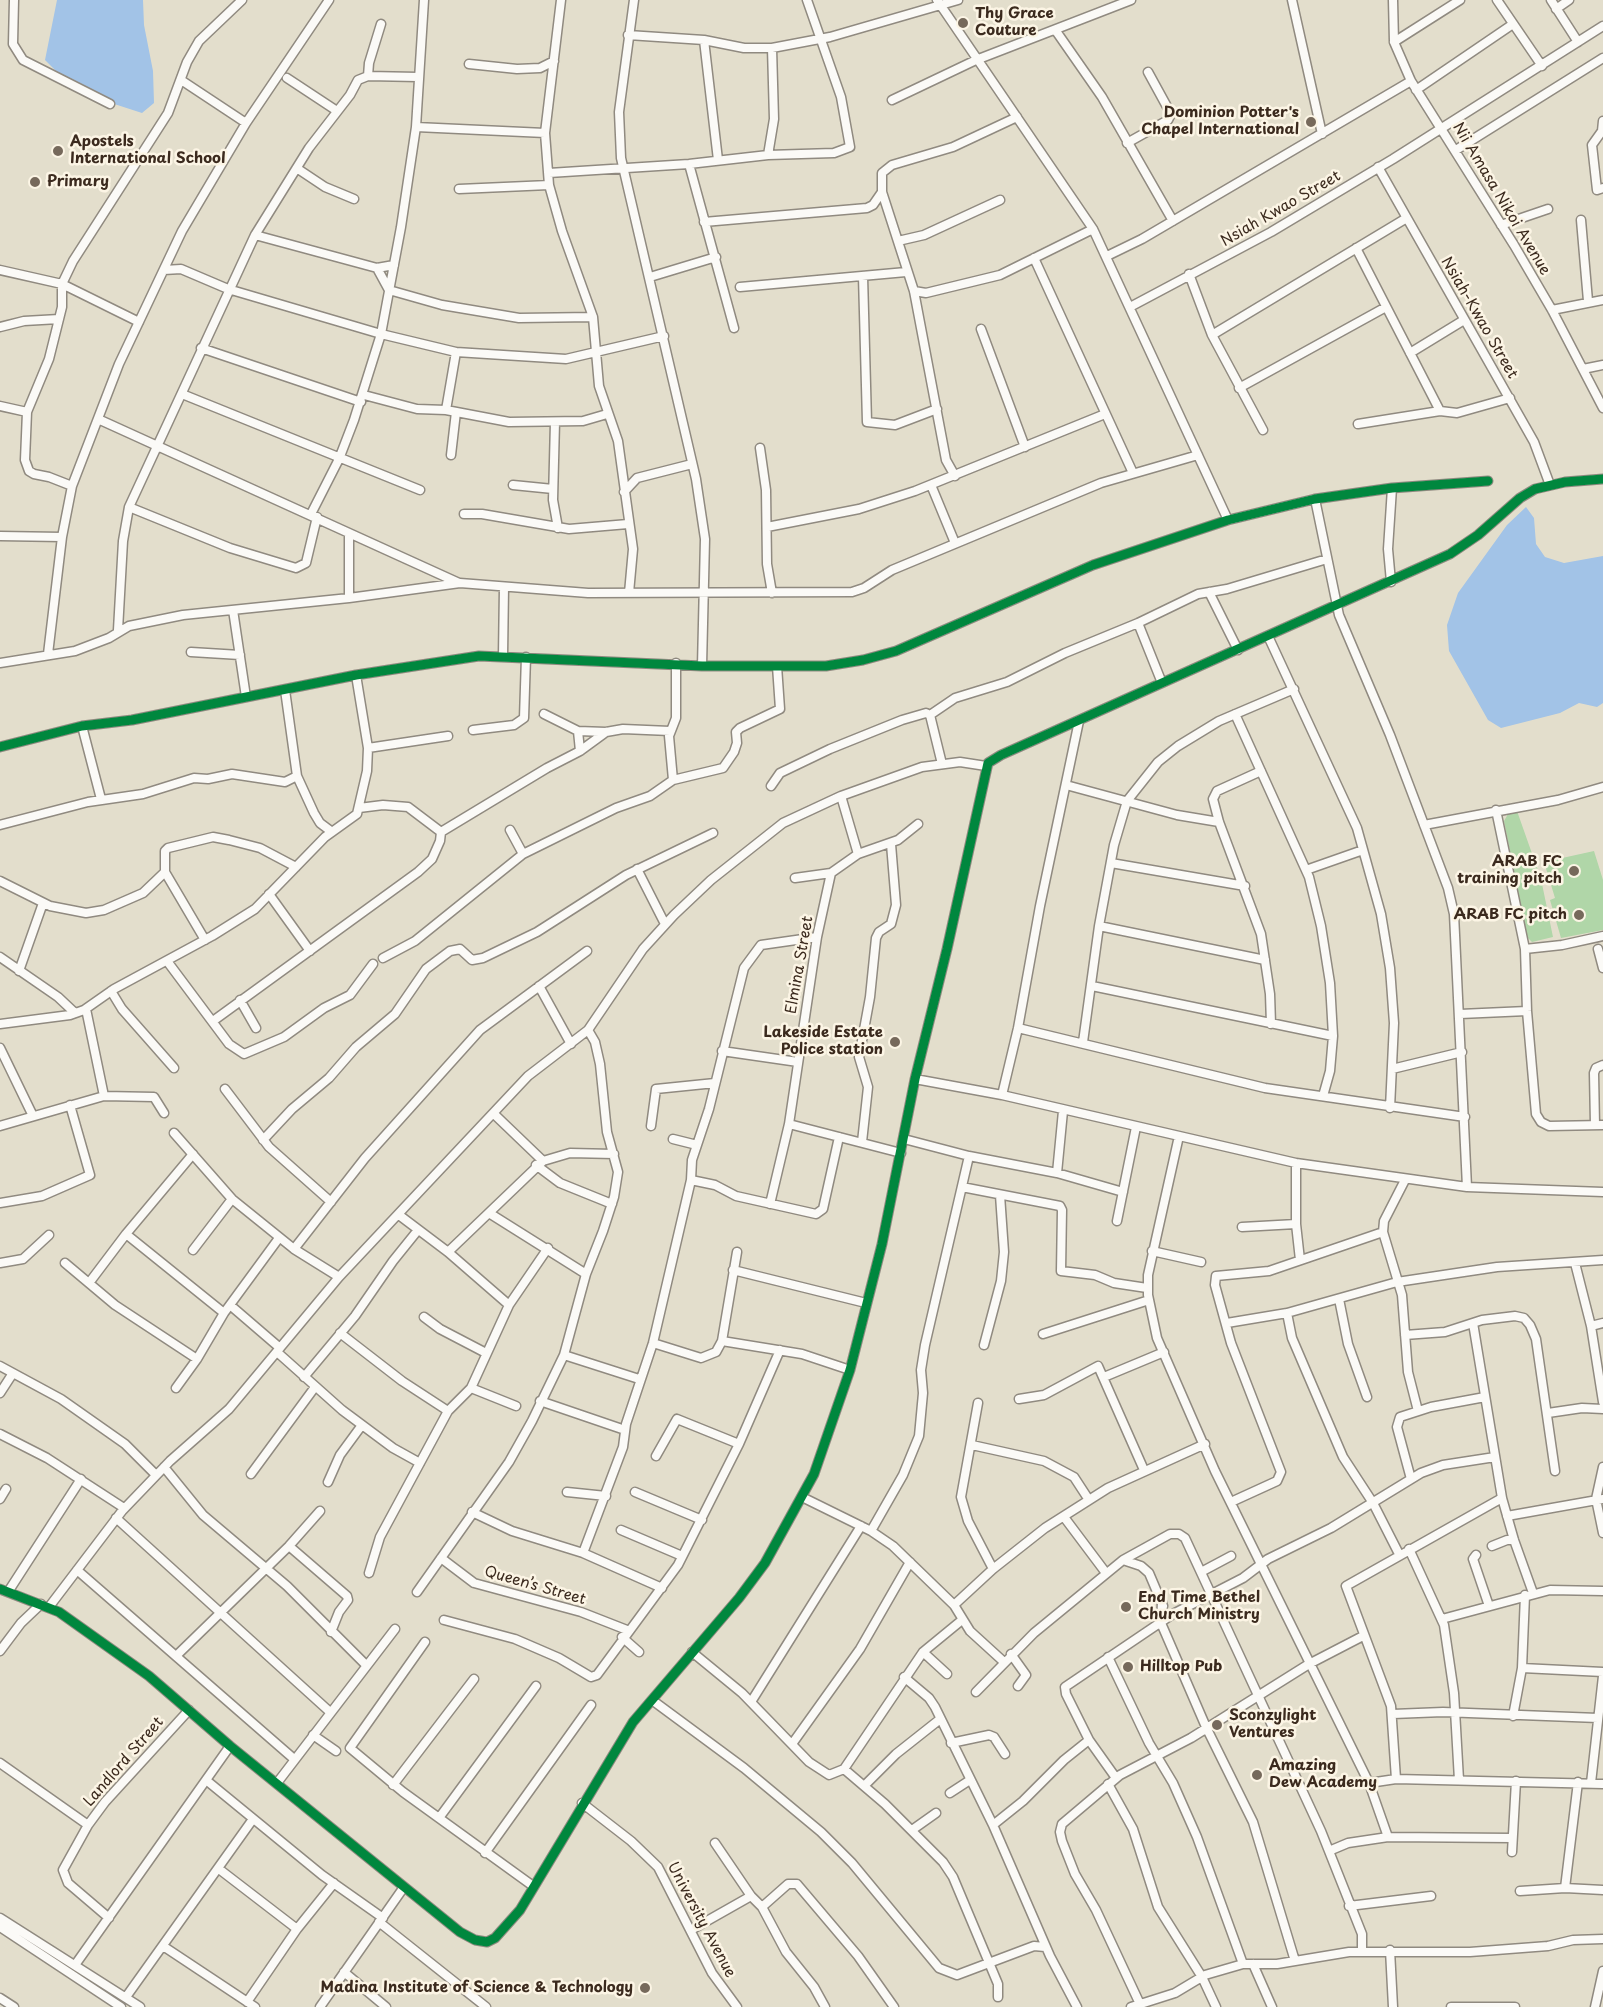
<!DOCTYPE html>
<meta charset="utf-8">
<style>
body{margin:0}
canvas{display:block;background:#e3decc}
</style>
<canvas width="1603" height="2007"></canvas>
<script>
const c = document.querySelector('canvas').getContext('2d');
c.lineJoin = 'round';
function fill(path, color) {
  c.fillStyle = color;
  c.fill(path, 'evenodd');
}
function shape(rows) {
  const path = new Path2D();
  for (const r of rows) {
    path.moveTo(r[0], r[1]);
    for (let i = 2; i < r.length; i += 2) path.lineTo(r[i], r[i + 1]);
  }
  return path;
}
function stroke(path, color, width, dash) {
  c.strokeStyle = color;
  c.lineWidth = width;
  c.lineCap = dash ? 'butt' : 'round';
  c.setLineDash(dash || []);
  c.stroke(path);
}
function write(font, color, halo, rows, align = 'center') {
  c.font = font + ' "Playpen Sans",sans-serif';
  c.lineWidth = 5;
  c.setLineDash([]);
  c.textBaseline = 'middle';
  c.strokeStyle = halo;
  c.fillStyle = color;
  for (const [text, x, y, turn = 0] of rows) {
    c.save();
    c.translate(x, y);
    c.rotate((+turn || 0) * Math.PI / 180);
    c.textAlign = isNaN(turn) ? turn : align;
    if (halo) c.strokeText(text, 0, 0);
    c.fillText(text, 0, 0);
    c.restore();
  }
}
fill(shape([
 [1517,811,1541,879,1553,937,1532,942,1527,937,1504,821,1508,814],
 [1594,851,1603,880,1603,930,1561,938,1550,900,1555,898,1544,862]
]), '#b0d6a8');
fill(shape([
 [57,0,143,0,144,25,153,71,154,103,142,113,105,101,64,79,45,60],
 [1526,507,1534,518,1536,544,1545,557,1564,563,1603,556,1603,703,1597,707,1579,703,1560,713,1501,728,1488,720,1449,651,1447,625,1458,593,1507,525]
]), '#a2c3e7');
const minor = shape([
 [14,0,13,44,23,60,110,104],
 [561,0,545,133,549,185,562,231,593,317,599,386,618,441,633,549,629,593],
 [634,0,619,112,621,158,696,479,705,539,702,666],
 [937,0,1093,229,1228,520],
 [1292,0,1322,134],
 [1393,0,1394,42,1411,81,1514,245,1552,310,1603,408],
 [1497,0,1542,66],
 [1551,0,1578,42],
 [1556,9,1569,0],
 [1056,31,1102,97,1173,221],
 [628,35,704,40,744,48,772,48,830,37,958,0],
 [704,40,718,160],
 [1394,42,1460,0],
 [469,64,517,69,540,68,554,61],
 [368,76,369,63,381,24],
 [287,78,337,111],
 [181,80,246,123],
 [1416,90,1513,24],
 [892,100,976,60,1131,0],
 [1603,121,1602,131,1592,145,1597,190,1603,188],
 [416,127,545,133],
 [1127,143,1168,120,1171,114,1148,72],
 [1456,150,1603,58],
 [768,155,774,119,772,48],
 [689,164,734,328],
 [1378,167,1534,442,1550,485],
 [298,169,325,187,354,199],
 [549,173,689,164,768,155,834,153,850,147,841,97,807,0],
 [459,189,549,185],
 [1581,220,1588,301],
 [704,222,867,208,873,205,882,192],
 [1501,225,1548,209],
 [255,235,377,268,394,265],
 [898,241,924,235,1000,200],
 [1356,248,1440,411],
 [1107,256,1142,239,1411,81],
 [1034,258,1133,473],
 [377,268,389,290,442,305,519,318,593,317],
 [0,270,62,284,139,322],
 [164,270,181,269,228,289,381,334,456,352,566,359,664,336],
 [1189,274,1212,335,1263,430],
 [863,276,867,422,895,425,937,409],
 [650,277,716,257],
 [740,287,906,272],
 [914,291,926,293,1000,275,1093,229],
 [1130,307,1271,232,1393,159,1603,26],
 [1552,310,1603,300],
 [0,327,24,321,59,319],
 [981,329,1025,447],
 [1212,335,1405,219],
 [201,348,361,402],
 [1410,353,1464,320],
 [1583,369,1603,365],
 [1239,388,1386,307],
 [182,394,420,490],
 [364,395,417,409,446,410,509,422,583,421,607,414],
 [0,406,27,412],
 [446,410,456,352],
 [98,419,459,583],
 [555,422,553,500,558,528],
 [1358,424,1440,411,1457,413,1510,398],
 [760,448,766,490,767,564,772,593],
 [451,455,456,412],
 [955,476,946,460,914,291,882,192,882,173,892,165,953,147,1017,117],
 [513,485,553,489],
 [931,485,955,543],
 [72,486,49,477,34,474,29,471,25,460,27,412,49,359,62,307,62,284,73,261,168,113,187,62,199,41,242,0],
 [624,492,637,478,692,464],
 [1315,499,1339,615,1390,735,1448,888,1454,914,1467,1187],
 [129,507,230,548,296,568,306,563,317,517],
 [311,514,339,459,354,420,381,334,401,227,416,127,424,0],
 [464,514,482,514,569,529,628,524],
 [767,527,859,509,915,491,1105,414],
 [349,533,349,598],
 [0,536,62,537],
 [1391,582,1388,549,1392,488],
 [1209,592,1238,650],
 [233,610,246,697],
 [1138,623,1162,683],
 [118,630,123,541,129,507,255,235,309,148,350,95,358,80,368,76,418,77],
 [1268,636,1357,828,1381,914,1390,968,1394,1023,1390,1108],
 [191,652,240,655],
 [48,654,62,537,72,486,119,364,182,231,246,123,329,0],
 [503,656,504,587],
 [0,663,75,651,109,638,129,626,183,615,349,598,460,583,588,593,852,592,864,588,892,570,1101,483,1198,455],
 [285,690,297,776,314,813,320,823,332,832],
 [544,714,578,731,606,732,623,729,670,731],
 [1235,714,1309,877,1321,926,1330,983,1333,1036,1330,1071,1323,1096],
 [930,715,942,764],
 [82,726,101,799],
 [473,730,514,725,524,718,526,657],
 [578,731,580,751],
 [0,747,82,726,132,720,356,675,479,656,702,666,826,666,863,660,896,651,1093,565,1228,520,1315,499,1392,488,1488,481],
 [368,748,448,736],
 [1261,771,1217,791,1213,799,1219,822,1261,934,1270,994,1271,1024],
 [673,780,669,736,676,718,676,663],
 [1066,785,1177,815,1219,822],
 [771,786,780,773,830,749,902,720,926,713,930,715,955,698,1007,682,1065,653,1138,623,1198,594,1227,589,1327,559],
 [841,796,858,854],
 [359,808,383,805,408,807,441,832],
 [1496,810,1525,949,1527,1011,1536,1114,1541,1122,1549,1126,1603,1125],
 [0,825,88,802,143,794,194,778,208,779,232,774,285,782,297,776],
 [1424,825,1558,800,1603,787],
 [510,830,523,854],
 [441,832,547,768,580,751,606,732],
 [1111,863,1245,886],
 [637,869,665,924],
 [1306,870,1363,850],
 [795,878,831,873,858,854,898,840,918,824],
 [0,881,50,906,86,913,104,910,143,893,165,872],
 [269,894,310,951],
 [1099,926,1265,960],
 [205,940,165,872,165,851,168,848,213,837,229,840,260,848,296,867],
 [1525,949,1562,945,1603,936],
 [1598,949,1603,968],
 [0,957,58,997,75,1013],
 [383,958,415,941,523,854,616,808,650,796,673,780,723,768,734,752,737,743,736,732,740,728,780,709,777,666],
 [167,961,229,1044,244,1054,284,1037,324,1008,350,995,373,964],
 [19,971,43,903],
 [539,986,571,1044],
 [1092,986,1333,1036],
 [111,991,122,1009,174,1068],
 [240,1000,256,1028],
 [86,1009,104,1096],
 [1460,1014,1527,1011],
 [213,1021,418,872,432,859,440,841,441,832],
 [0,1024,70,1015,84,1010,114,989,212,936,255,909,325,837,357,814,367,771,368,748,356,675],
 [1018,1028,1265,1088,1465,1117],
 [1083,1042,1099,926,1114,845,1127,801,1158,762,1178,746,1219,721,1294,689],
 [0,1048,33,1116],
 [722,1051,798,1062],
 [1392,1069,1462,1052],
 [915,1079,1002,1095,1296,1163,1467,1187,1603,1192],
 [225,1089,269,1147,331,1202],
 [1002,1095,1018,1028,1040,906,1079,721],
 [789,1124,901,1153],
 [1595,1125,1594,1073,1596,1068,1603,1065],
 [0,1126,104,1096,154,1097,164,1113],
 [651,1126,656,1089,715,1083],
 [174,1133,232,1199,294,1249,339,1277],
 [1179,1136,1148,1275,1148,1295,1157,1338,1215,1471,1369,1783,1388,1837],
 [673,1139,697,1145],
 [904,1139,969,1156,1057,1173,1123,1192],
 [263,1140,292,1109,329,1078,356,1047,395,1014,426,969,450,951,460,949,472,960,483,958,537,932,626,875,713,833],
 [862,1142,868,1087,859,1057,870,997,876,938,879,932,891,924,896,905,891,844],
 [543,1161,570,1153,614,1154],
 [1296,1163,1296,1224,1300,1260],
 [536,1165,560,1183,612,1204],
 [1057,1173,1063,1111],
 [691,1180,715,1185,736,1196,816,1214,823,1209,839,1137],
 [1405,1180,1384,1221,1383,1232,1402,1295,1408,1372,1418,1411],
 [962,1187,1060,1206,1062,1210,1061,1271,1095,1275,1114,1283,1147,1288],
 [0,1203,42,1196,90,1175,70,1105],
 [770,1204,789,1124,817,937,831,873],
 [489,1213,586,1274],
 [399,1215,448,1252,543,1161,494,1114],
 [1117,1221,1136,1127],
 [1242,1227,1296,1224],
 [126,1234,224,1313],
 [294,1249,365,1158,480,1030,587,951],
 [193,1250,232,1199],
 [1152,1251,1201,1262],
 [448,1252,509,1305],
 [0,1263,23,1259,49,1235],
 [65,1263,115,1305,197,1359],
 [1575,1263,1591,1326,1603,1402],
 [733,1270,866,1303],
 [89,1283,126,1234,193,1154],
 [1339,1299,1348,1344,1367,1397],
 [230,1305,280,1348],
 [1287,1313,1292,1338,1343,1457,1373,1503,1399,1554],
 [424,1317,440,1329,486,1353],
 [1227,1323,1287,1313,1397,1282,1497,1267,1603,1260],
 [1473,1323,1502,1498,1514,1540,1533,1593],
 [1591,1326,1603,1323],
 [340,1333,402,1381,448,1411],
 [1043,1334,1149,1300],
 [1405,1335,1445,1332,1482,1320,1515,1316,1524,1318,1530,1325,1536,1339,1555,1471],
 [722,1341,802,1354,850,1370],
 [653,1343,701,1358,716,1352,722,1341,737,1252],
 [984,1345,1001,1281,1004,1252,1000,1195],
 [277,1352,342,1410,393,1448,420,1463],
 [564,1355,639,1379],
 [0,1366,61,1399,125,1444,156,1475],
 [304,1377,355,1316,393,1261,418,1230],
 [1104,1377,1164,1352],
 [176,1388,197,1359,224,1313,279,1238],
 [471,1388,516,1406],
 [0,1393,13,1373],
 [1019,1399,1044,1395,1098,1366,1144,1470],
 [540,1401,625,1430],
 [978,1403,961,1497,968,1521,993,1569],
 [1548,1413,1582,1408,1603,1409],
 [0,1434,47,1458,124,1508],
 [972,1445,1044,1461,1074,1477,1089,1500],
 [656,1456,677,1419,739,1444],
 [164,1467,203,1515,287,1586,366,1665],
 [1603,1467,1596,1499,1603,1533],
 [251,1474,315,1387],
 [1411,1479,1397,1427,1400,1417,1431,1407,1485,1397],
 [328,1482,340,1455,362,1425],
 [567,1492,606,1496],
 [635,1492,702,1520],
 [802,1497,871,1531,893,1546,954,1605,970,1631,1004,1662],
 [0,1499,6,1489],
 [1231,1502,1277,1481,1281,1472,1231,1343,1215,1285,1216,1276,1269,1271,1383,1232],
 [472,1512,512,1531,583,1553,662,1588],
 [1507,1516,1603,1499],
 [1064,1517,1106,1573],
 [116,1518,330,1712],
 [621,1530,682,1556],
 [871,1531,903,1475,919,1436,923,1393,921,1370,925,1345,969,1156],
 [289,1546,347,1596,348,1600,339,1612,331,1632],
 [1492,1546,1507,1540,1514,1540],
 [1409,1549,1444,1625,1454,1693,1459,1780],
 [583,1553,623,1447,626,1424,653,1343,691,1180,692,1160,709,1109,744,968,761,945,817,937],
 [1476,1555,1473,1559,1489,1606],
 [441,1558,474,1583,581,1612,627,1630],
 [1123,1560,1170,1534,1179,1534,1185,1538,1321,1831,1362,1934,1362,1951],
 [77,1570,294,1759],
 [1201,1572,1231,1556],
 [369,1573,380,1537,448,1411,471,1388,509,1305,548,1248],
 [0,1589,59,1612,149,1676,230,1746,460,1932,475,1940,487,1942,495,1938,520,1910,633,1722,739,1598,765,1563,814,1474,850,1370,882,1244,915,1079,947,949,988,763,1001,755,1450,554,1478,535,1520,498,1535,489,1565,482,1603,479],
 [8,1592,81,1479],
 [417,1592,509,1462,532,1421,564,1355,586,1274,603,1231,614,1197,618,1172,607,1132,600,1064,595,1042,588,1030],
 [1162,1602,1161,1623,1206,1727,1253,1822,1295,1961],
 [954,1605,993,1569,1045,1528,1108,1488,1205,1444],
 [49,1607,122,1511,170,1461,229,1409,339,1277,528,1076,588,1030,643,949,674,915,711,880,783,823,841,796,922,767,960,762,986,766],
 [1442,1619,1550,1590,1603,1591],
 [444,1620,515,1639,559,1658,591,1677,597,1675,678,1565,739,1444,780,1350],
 [622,1637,639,1652],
 [425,1642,350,1748,403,1792,533,1886],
 [0,1651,21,1623,41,1604],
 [692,1652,742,1693,809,1762,829,1775,844,1769,923,1652,962,1620],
 [923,1652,947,1674],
 [1011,1654,1026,1675,1018,1686],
 [176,1656,289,1546,320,1511],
 [1108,1657,1149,1743,1173,1783,1197,1837,1243,1964],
 [1522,1668,1603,1672],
 [904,1677,929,1698,935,1707,993,1825,1050,1956,1077,2007],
 [976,1692,1034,1633,1123,1560,1141,1566,1149,1573,1163,1606],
 [652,1700,744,1768,821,1832,852,1863,939,1968,957,1975,1034,1946,1045,1947],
 [751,1702,861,1526],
 [1393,1714,1443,1712,1598,1718],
 [1513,1716,1522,1668,1525,1595],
 [313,1735,336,1751],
 [951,1743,989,1735,994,1737,1005,1754],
 [792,1744,860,1649,910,1562],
 [0,1763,88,1825],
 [844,1769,885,1804,943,1862,953,1877,998,1984,998,1997],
 [1116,1778,1089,1740,1066,1694,1065,1687,1173,1614,1243,1578,1268,1559,1331,1528,1421,1473,1443,1465,1495,1457],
 [1396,1779,1391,1706,1346,1586,1502,1498],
 [206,1780,322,1875,383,1918],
 [277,1783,395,1629],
 [1369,1783,1396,1779,1603,1784],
 [1591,1783,1603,1676],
 [1108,1784,1133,1829,1158,1907,1202,1977,1216,2007],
 [393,1785,474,1679],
 [864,1786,896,1754,939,1720],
 [950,1793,970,1780],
 [582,1803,631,1841,658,1867,712,1973,737,2007],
 [439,1818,536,1686],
 [993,1825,1023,1801,1064,1760,1089,1740],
 [912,1830,936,1813],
 [715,1843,751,1896,762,1907,786,1952,814,1987,825,2007],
 [1329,1851,1348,1843,1388,1837,1512,1838],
 [1512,1852,1516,1781],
 [485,1853,591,1705],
 [219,1869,297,1929],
 [1565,1888,1578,1782],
 [1520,1891,1565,1888,1603,1890],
 [1349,1906,1431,1896],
 [762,1907,788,1884,797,1884,858,1956,894,2007],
 [0,1918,140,2007],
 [109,1918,68,1883,63,1870,88,1825,105,1802,189,1710],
 [379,1922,486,2007],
 [0,1927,121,2007],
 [691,1930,751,1896],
 [163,1946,255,2007],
 [1390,1950,1393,2007],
 [1253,1964,1272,2007],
 [75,1965,230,1746],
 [344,1972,386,2007],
 [126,1997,253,1819],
 [0,1998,14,2007],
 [247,2002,297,1929,334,1883],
 [1139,2002,1096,1910,1075,1874,1062,1841,1060,1832,1062,1824,1120,1775,1191,1738,1309,1664,1363,1636],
 [320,2007,404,1887],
 [1131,2007,1175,1993,1205,1975,1243,1964,1277,1964,1349,1952,1470,1952,1548,1946,1573,1940,1603,1939],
 [1451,2007,1515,2007],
 [1595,2007,1603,1971]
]);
stroke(minor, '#908a80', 11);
stroke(minor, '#fbfaf7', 8);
stroke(shape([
 [0,747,82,726,132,720,356,675,479,656,702,666,826,666,863,660,896,651,1093,565,1228,520,1315,499,1392,488,1488,481],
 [0,1589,59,1612,149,1676,230,1746,460,1932,475,1940,487,1942,495,1938,520,1910,633,1722,739,1598,765,1563,814,1474,850,1370,882,1244,915,1079,947,949,988,763,1001,755,1450,554,1478,535,1520,498,1535,489,1565,482,1603,479]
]), '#00873e', 9);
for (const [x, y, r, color] of [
 [963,23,6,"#76695b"],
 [1311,122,6,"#76695b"],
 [58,151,6,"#76695b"],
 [35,182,6,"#76695b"],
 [1574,871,6,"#76695b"],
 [1579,915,6,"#76695b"],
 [895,1042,6,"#76695b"],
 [1126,1607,6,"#76695b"],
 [1128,1667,6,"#76695b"],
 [1217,1725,6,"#76695b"],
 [1257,1775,6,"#76695b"],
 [645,1988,6,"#76695b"]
]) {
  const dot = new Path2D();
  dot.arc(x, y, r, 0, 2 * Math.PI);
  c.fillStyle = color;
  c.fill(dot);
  stroke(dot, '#fcf5e5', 2);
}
write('bold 15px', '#3b2a1e', '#fcf5e5', [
 ["Thy Grace",975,14],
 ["Couture",975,31],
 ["Dominion Potter's",1299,113,"right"],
 ["Chapel International",1299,130,"right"],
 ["Apostels",70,142],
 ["International School",70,159],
 ["Primary",47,182],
 ["ARAB FC",1562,862,"right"],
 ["training pitch",1562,879,"right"],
 ["ARAB FC pitch",1567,915,"right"],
 ["Lakeside Estate",883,1033,"right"],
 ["Police station",883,1050,"right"],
 ["End Time Bethel",1138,1598],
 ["Church Ministry",1138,1615],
 ["Hilltop Pub",1140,1667],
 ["Sconzylight",1229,1716],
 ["Ventures",1229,1733],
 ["Amazing",1269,1766],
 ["Dew Academy",1269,1783],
 ["Madina Institute of Science & Technology",633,1988,"right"]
], 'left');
write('15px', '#3b2a1e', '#fcf5e5', [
 ["Nii Amasa Nikoi Avenue",1501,199,59],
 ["Nsiah Kwao Street",1281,209,-30],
 ["Nsiah-Kwao Street",1479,318,60],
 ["Elmina Street",800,965,-80],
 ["Queen’s Street",535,1586,16],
 ["Landlord Street",124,1762,-49],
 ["University Avenue",701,1920,62]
]);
</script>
